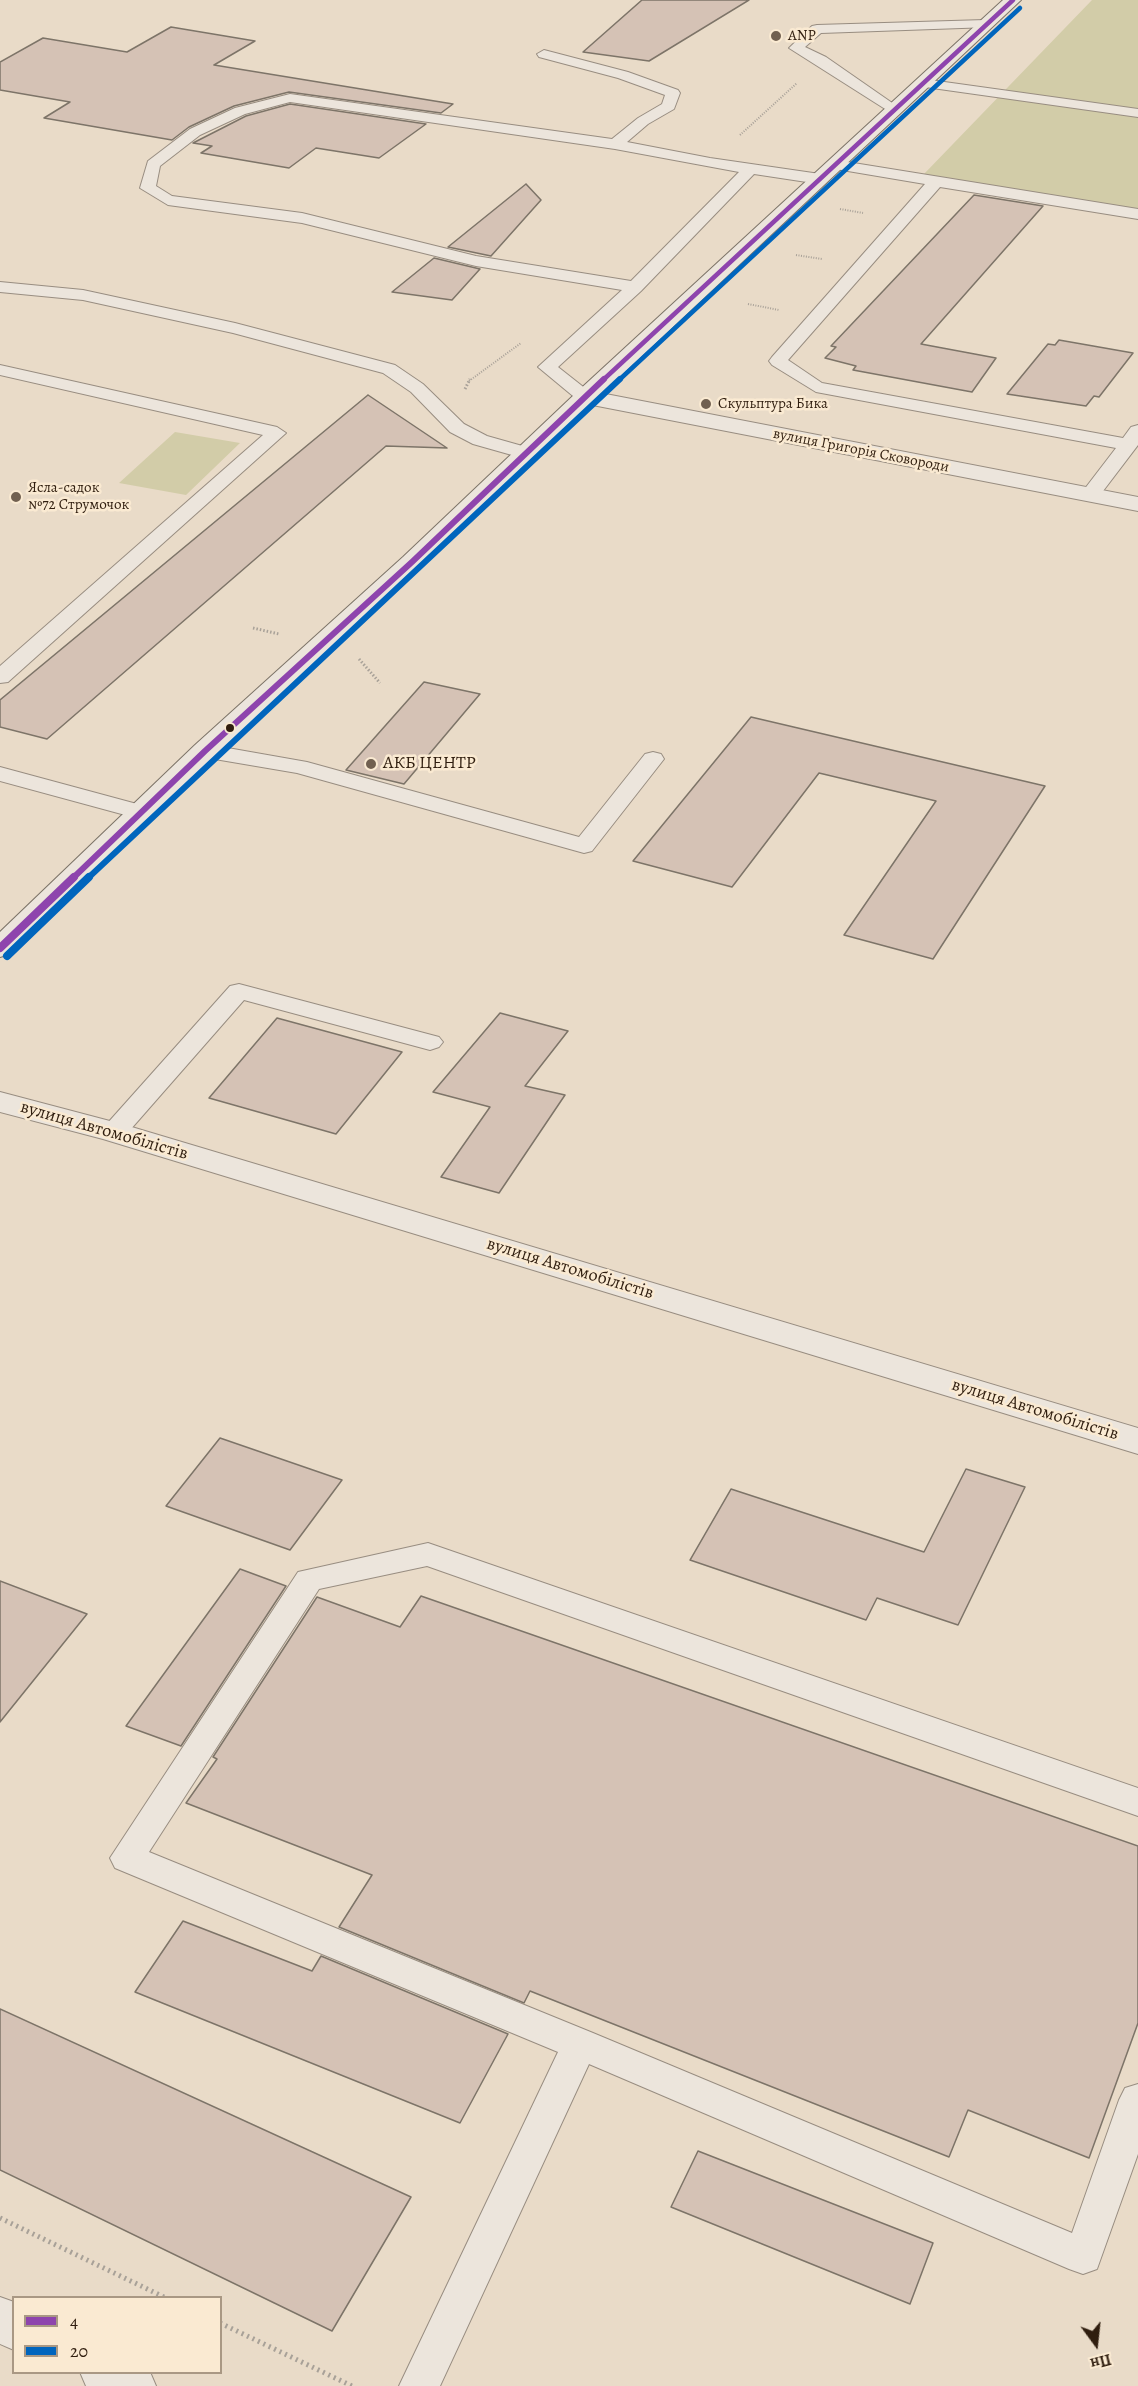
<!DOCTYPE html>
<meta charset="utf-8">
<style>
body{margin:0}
#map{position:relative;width:1138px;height:2386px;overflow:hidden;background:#e9dbc8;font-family:Alegreya,serif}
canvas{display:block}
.legend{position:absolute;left:12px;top:2296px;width:210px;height:78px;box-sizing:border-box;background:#faead2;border:2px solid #a99884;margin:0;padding:8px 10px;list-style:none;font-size:18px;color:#301e0f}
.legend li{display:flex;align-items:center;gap:12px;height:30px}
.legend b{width:30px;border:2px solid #a99884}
.north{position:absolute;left:1066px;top:2314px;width:60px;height:60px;-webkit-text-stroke:4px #faead2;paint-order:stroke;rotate:165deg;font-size:16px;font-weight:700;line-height:24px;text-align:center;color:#301e0f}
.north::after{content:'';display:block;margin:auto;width:21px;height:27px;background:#301e0f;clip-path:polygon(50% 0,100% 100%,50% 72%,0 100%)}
</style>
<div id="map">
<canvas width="1138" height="2386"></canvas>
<ul class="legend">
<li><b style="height:8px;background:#8e44ad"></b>4</li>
<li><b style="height:8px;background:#0065bd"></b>20</li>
</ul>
<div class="north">Пн</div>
</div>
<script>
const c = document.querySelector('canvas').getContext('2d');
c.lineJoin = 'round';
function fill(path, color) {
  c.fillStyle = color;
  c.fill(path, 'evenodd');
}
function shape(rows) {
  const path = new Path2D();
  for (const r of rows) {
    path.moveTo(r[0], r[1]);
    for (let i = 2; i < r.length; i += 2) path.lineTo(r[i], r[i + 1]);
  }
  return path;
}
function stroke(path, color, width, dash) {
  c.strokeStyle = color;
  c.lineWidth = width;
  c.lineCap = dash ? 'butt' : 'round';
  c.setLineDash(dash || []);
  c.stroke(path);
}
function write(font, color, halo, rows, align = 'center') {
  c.font = font + ' Alegreya,serif';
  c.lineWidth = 5;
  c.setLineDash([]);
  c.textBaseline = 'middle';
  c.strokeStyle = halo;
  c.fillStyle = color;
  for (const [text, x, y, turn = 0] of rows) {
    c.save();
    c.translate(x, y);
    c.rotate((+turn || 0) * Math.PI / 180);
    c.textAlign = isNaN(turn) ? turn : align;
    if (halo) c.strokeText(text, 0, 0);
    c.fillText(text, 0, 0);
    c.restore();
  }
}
fill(shape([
 [1092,0,1138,0,1138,209,924,174],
 [175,432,240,443,186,495,119,483]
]), '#d2cca8');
const building = shape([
 [642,0,749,0,649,61,583,52,642,0],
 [171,27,255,41,214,65,453,104,441,113,289,92,234,106,189,127,172,140,44,118,70,102,0,90,0,62,43,38,127,52,171,27],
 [290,104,426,124,379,158,316,148,289,168,201,153,212,146,193,143,246,116,290,104],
 [526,184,541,200,491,256,448,247,526,184],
 [974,195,1043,206,921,344,996,358,972,392,853,370,856,366,825,358,836,347,831,346,974,195],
 [434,258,480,269,452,300,392,292,434,258],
 [1059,340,1133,353,1099,397,1094,396,1086,406,1007,394,1048,344,1055,345,1059,340],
 [368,395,447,448,386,446,47,739,0,727,0,700,368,395],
 [424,682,480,694,404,784,346,770,424,682],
 [751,717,1045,786,933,959,844,935,936,801,819,773,732,887,633,861,751,717],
 [500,1013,568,1031,525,1086,565,1095,499,1193,441,1177,490,1107,433,1092,500,1013],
 [277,1018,402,1052,336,1134,209,1098,277,1018],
 [220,1438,342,1480,290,1550,166,1506,220,1438],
 [966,1469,1025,1487,958,1625,877,1598,866,1620,690,1560,731,1489,924,1552,966,1469],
 [240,1569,286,1586,181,1746,126,1726,240,1569],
 [0,1581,87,1614,0,1722,0,1581],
 [421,1596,1138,1846,1138,2023,1089,2158,968,2110,949,2157,530,1991,524,2003,339,1927,372,1875,186,1803,217,1759,213,1757,317,1597,400,1627,421,1596],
 [183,1921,312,1971,321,1956,508,2034,460,2123,135,1992,183,1921],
 [0,2009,411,2197,332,2331,0,2170,0,2009],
 [698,2151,933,2243,910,2304,671,2207,698,2151]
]);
fill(building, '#d5c2b5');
stroke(building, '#7d7468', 1.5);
const lane = shape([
 [985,20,992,24,990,27,821,33,805,47,826,57,898,107,900,110,898,113,893,114,789,48,812,26,817,25,985,20],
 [544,50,628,72,678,90,680,93,674,109,648,124,627,142,710,158,820,174,828,179,820,184,754,174,641,291,558,367,591,393,594,397,591,401,579,401,538,367,622,290,476,266,302,223,168,205,140,188,148,161,190,129,235,108,290,94,612,139,638,118,662,104,665,95,618,78,539,57,537,54,544,50],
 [290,102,615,149,739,172,631,281,476,256,302,213,172,196,156,186,160,166,200,135,245,114,290,102],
 [923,79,1138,109,1138,117,918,86,916,83,923,79],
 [835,160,1138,209,1138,219,940,187,788,360,822,383,1123,438,1131,427,1138,425,1138,445,1097,499,1083,499,1080,495,1116,448,816,392,772,365,769,361,772,357,925,184,830,168,827,165,835,160],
 [0,282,83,290,235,323,395,365,423,384,464,424,487,436,533,449,535,453,526,459,473,444,450,432,411,392,383,373,233,333,83,300,0,292,0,282],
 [0,365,277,427,286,433,8,682,0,683,0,666,263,435,0,375,0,365],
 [205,744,307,762,579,837,645,754,653,752,661,754,664,759,592,851,584,853,297,773,197,756,194,751,197,746,205,744],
 [0,767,148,807,151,812,148,817,140,819,0,781,0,767],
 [239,984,439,1037,443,1042,439,1047,430,1050,244,1000,123,1138,114,1140,105,1138,101,1132,105,1126,230,986,239,984],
 [428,1543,1138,1788,1138,1816,427,1566,319,1589,149,1852,593,2033,1072,2233,1119,2100,1125,2088,1138,2084,1138,2154,1097,2269,1083,2274,1069,2269,589,2064,440,2386,399,2386,558,2052,115,1868,110,1858,298,1572,428,1543]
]);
const street = shape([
 [585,390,1138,497,1138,511,577,402,574,397,577,392,585,390],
 [0,1092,125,1125,1138,1428,1138,1454,103,1139,0,1112,0,1092],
 [0,2297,14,2302,14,2350,0,2344,0,2297],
 [80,2372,150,2372,156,2386,86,2386,80,2372]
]);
const secondary = shape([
 [1003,0,1021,0,593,402,421,567,215,757,10,954,0,957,0,932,195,745,403,557,577,392,1003,0]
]);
stroke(lane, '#988d81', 2);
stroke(street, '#988d81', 2);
stroke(secondary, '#7d7468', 2);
stroke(shape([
 [740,135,797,83],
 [840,209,863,213],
 [796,255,822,259],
 [748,304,779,310],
 [469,381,521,343]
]), '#a8a198', 2, [1, 1.5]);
stroke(shape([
 [465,389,470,379],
 [253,628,279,634],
 [359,659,380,683]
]), '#a8a198', 3, [1.5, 2]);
stroke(shape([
 [0,2218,166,2298],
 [220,2323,352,2386]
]), '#a8a198', 5, [2, 4]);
fill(lane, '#ece5dc');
fill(street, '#ece5dc');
fill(secondary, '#ece5dc');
stroke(shape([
 [602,381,1013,0]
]), '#8e44ad', 4.5);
stroke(shape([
 [72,879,205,751,412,562,604,379]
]), '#8e44ad', 6);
stroke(shape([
 [0,948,74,877]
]), '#8e44ad', 8);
stroke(shape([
 [618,381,1020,8]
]), '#0065bd', 4.5);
stroke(shape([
 [87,879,620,379]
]), '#0065bd', 6);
stroke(shape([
 [7,956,89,877]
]), '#0065bd', 8);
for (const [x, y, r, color] of [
 [776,36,6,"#716050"],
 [706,404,6,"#716050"],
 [16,497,6,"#716050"],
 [230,728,5,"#301e0f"],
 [371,764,6,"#716050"]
]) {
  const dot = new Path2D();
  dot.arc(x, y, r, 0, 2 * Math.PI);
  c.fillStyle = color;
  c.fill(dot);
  stroke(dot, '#faead2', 2);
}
write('15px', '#301e0f', '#faead2', [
 ["ANP",788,36],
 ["Cкульптура Бика",718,404],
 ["Ясла-садок",28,488],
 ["№72 Струмочок",28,505]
], 'left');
write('15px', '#301e0f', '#faead2', [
 ["вулиця Григорія Сковороди",861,451,11]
]);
write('18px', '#301e0f', '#faead2', [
 ["АКБ ЦЕНТР",383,764]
], 'left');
write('18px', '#301e0f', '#faead2', [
 ["вулиця Автомобілістів",104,1131,16],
 ["вулиця Автомобілістів",570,1269,17],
 ["вулиця Автомобілістів",1035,1410,17]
]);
</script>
